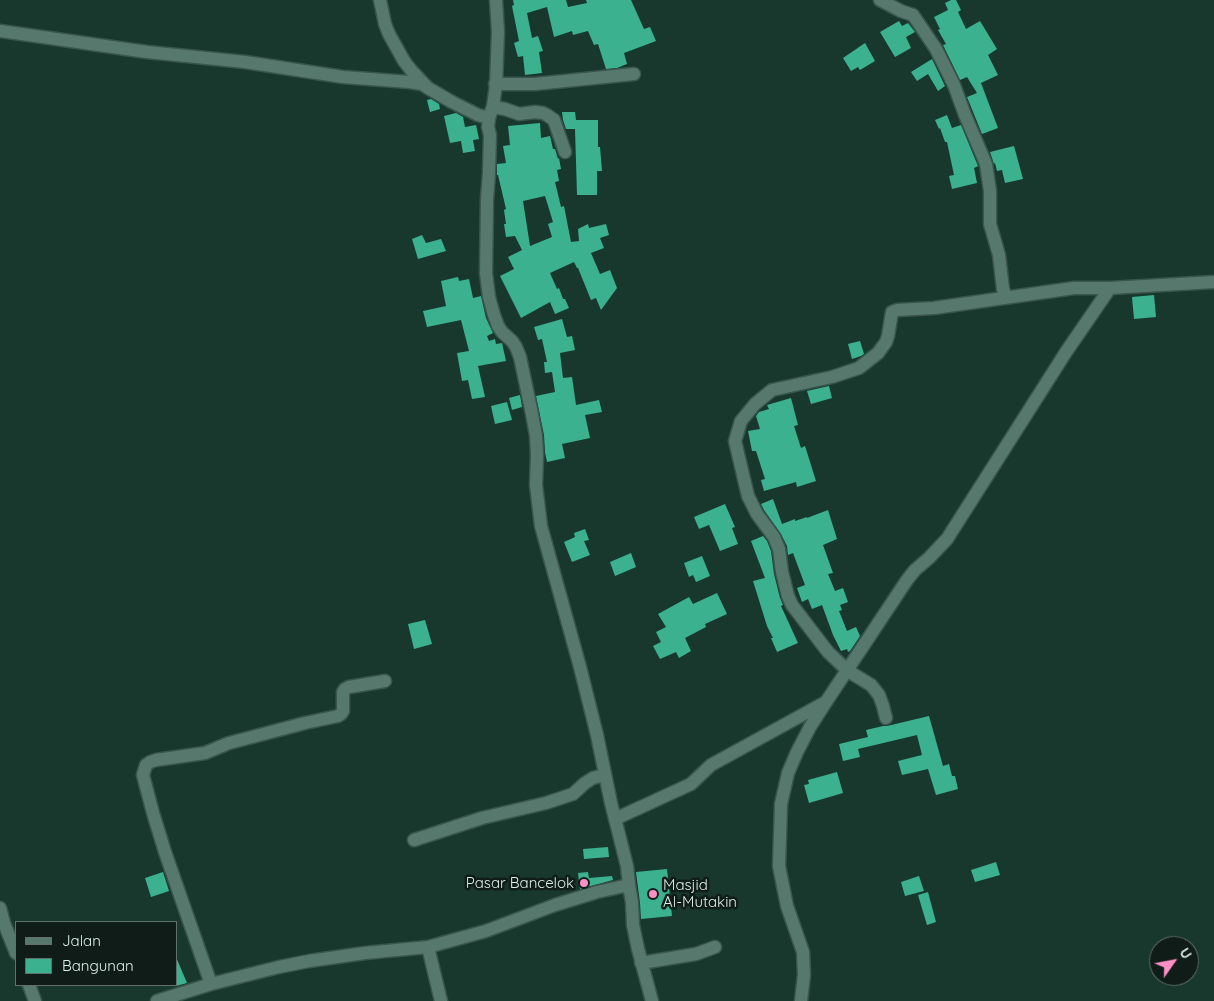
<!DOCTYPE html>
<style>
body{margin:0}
#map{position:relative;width:1214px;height:1001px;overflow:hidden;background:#18382e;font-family:Quicksand,sans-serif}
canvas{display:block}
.legend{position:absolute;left:15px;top:921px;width:162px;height:65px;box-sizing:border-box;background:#0f1c18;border:1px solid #61706b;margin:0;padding:6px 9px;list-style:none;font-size:15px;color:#ddefe8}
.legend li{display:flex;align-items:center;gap:10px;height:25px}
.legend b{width:25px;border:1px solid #61706b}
.north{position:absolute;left:1149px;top:936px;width:50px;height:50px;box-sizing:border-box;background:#0f1c18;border:1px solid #61706b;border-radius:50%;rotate:57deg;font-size:14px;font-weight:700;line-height:20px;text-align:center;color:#ddefe8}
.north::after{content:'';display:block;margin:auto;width:18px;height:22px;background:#fc8fc3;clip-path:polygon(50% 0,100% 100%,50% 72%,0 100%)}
</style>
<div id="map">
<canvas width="1214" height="1001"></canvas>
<ul class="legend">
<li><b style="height:6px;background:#57796d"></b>Jalan</li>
<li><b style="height:14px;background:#3bb190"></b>Bangunan</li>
</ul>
<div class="north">U</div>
</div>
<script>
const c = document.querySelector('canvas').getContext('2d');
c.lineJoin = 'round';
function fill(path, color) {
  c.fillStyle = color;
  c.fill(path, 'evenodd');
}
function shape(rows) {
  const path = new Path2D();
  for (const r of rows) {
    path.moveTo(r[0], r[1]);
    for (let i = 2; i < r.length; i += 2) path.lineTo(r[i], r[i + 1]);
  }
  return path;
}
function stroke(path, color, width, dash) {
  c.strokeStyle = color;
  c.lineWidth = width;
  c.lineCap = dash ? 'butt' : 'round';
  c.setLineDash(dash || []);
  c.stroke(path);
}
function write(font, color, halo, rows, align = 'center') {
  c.font = font + ' Quicksand,sans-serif';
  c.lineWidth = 5;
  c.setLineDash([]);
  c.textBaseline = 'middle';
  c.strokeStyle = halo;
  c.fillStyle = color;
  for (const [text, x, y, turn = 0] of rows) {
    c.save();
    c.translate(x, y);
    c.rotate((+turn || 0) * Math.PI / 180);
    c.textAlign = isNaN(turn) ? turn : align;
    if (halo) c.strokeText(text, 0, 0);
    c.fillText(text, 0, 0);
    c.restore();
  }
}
fill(shape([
 [513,0,566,0,568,7,587,3,586,0,631,0,644,29,650,27,656,41,624,53,627,64,617,68,606,69,598,44,594,45,588,31,573,35,572,31,554,37,547,7,527,13,532,38,538,36,543,51,539,52,542,73,525,75,523,56,518,57,514,43,519,41,512,6,514,5],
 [951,0,956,0,961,10,958,12,966,29,980,21,997,49,988,55,998,75,981,83,998,128,982,134,967,97,977,93,967,77,960,80,943,45,946,44,938,30,940,29,934,17,948,10,945,3],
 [899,21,902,26,908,23,915,32,906,37,911,48,895,57,880,32],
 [865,43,875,61,860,70,858,67,851,71,843,58],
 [932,59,945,86,938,91,928,74,917,81,911,72],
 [431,99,439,104,440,109,430,112,427,100],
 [562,112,575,112,576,120,598,120,598,147,600,147,602,171,597,171,597,195,577,195,575,129,566,129,563,120],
 [456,113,463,117,465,127,476,125,479,139,473,140,475,151,463,153,461,141,450,143,444,116],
 [947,115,952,128,961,125,978,166,974,168,977,183,952,189,949,176,954,175,947,142,945,142,940,128,939,129,935,120],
 [540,123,541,138,550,136,553,149,555,149,558,159,559,158,561,169,557,170,559,181,555,182,561,207,564,206,571,242,579,241,578,229,588,224,589,228,606,224,609,235,600,238,604,248,591,253,600,274,610,270,617,288,601,310,596,298,591,300,578,268,577,268,574,262,550,273,557,289,559,288,563,299,565,299,569,308,555,314,550,302,521,318,500,276,514,269,508,257,522,250,515,236,506,237,504,224,506,224,504,210,506,209,498,175,497,175,497,164,506,163,503,146,510,145,508,126],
 [545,196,553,222,548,224,552,237,530,246,523,201],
 [1014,146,1023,179,1005,183,1002,170,997,171,995,163,994,164,990,152],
 [422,235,426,243,441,239,446,251,418,259,412,239],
 [458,277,459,281,469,279,473,298,481,296,486,318,493,333,487,336,489,341,495,339,496,344,502,343,506,361,478,366,485,397,472,399,468,380,462,381,457,353,469,351,461,320,427,327,423,311,446,306,441,281],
 [1154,295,1156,317,1134,319,1132,297],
 [562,319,567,337,572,336,575,350,560,353,563,378,572,377,576,405,599,400,602,412,585,415,590,438,562,444,565,458,547,462,545,452,544,435,536,396,555,392,552,372,545,373,544,362,547,362,542,339,538,340,534,327],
 [860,341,864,354,861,356,852,359,848,344],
 [829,386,832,398,811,404,807,391],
 [520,395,522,407,512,410,509,398],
 [791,398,798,425,794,426,801,448,805,446,816,481,797,487,796,482,764,491,761,480,765,479,756,451,752,451,748,431,760,429,756,416,759,412,769,409,767,405],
 [507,402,512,420,495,424,491,406],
 [773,499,782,524,795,519,795,521,807,517,807,518,828,510,837,539,823,545,833,573,828,574,835,591,843,588,848,602,840,605,842,610,839,611,847,631,856,627,860,636,850,651,848,652,847,649,841,651,833,635,822,605,812,609,808,599,802,602,797,588,805,585,793,553,788,555,787,546,781,534,764,510,761,504],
 [725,504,735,527,732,528,738,544,720,551,709,525,699,529,694,517],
 [585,529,589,540,584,541,590,555,572,562,564,542,575,537,574,533],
 [763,536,767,541,771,551,774,574,780,598,783,605,781,606,798,643,777,652,771,638,773,638,767,626,753,581,765,578,751,541],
 [631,553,636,567,615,576,610,562],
 [702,556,710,576,696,582,693,575,689,577,684,563],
 [717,593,727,614,705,624,706,627,685,638,691,651,679,658,676,652,660,659,653,646,661,642,656,632,666,627,658,614,689,597,693,604],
 [425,620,432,644,414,649,408,624],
 [929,716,943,766,949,764,952,776,955,776,958,789,936,795,928,769,902,775,898,761,922,755,917,735,858,749,860,757,843,761,839,744,868,737,866,730,883,726,887,726],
 [837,772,843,793,809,803,804,785,809,784,808,780],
 [608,847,609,857,584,859,583,849],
 [996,862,1000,875,975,882,971,870],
 [667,869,672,916,641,919,640,903,636,872],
 [163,872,169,891,151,897,145,878],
 [588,872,589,878,612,876,613,880,580,889,578,873],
 [919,876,924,891,905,896,901,882],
 [928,892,936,922,927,925,918,895],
 [176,957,187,983,176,986]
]), '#3bb190');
const minor = shape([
 [380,0,385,24,389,34,404,61,411,70,428,88,452,102,478,115,489,118],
 [496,0,498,32,496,85,493,106,489,118,488,127,490,135,489,173,487,199,486,273,489,297,494,315,498,326,502,332,512,341,516,347,520,357,532,414,536,436,537,455,536,485,541,526,580,667,597,735,611,803,627,866,629,885],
 [880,0,901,11,913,15,936,49,954,85,965,115,986,164,990,191,990,224,999,255,1003,289,1006,297],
 [0,31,147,52,245,62,343,77,409,82,422,84,428,88],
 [495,84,535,84,634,74],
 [493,107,505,109,519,114,535,112,543,113,547,115,554,120,565,152],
 [886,718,883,706,879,695,871,685,848,671,828,652,792,605,788,596,782,572,779,549,774,537,757,514,748,496,735,441,741,421,755,404,772,390,832,377,859,368,878,353,886,342,888,336,892,312,897,310,934,308,1074,288,1110,288,1214,282],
 [615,819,691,784,711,765,824,703],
 [414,840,482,818,546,803,573,794,585,783,593,778,604,775],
 [0,908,4,923,16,953],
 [428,947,441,1001],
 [641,963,696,954,715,947],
 [211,984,165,852,153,813,143,775,146,765,150,762,156,760,205,753,229,743,252,737,305,723,338,716,341,714,343,711,343,692,345,689,349,687,385,681],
 [29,985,35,1001],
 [157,1001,211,984,279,967,309,961,365,953,428,947,486,931,555,905,597,892,629,885,632,903,633,925,638,949,652,1001],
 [801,1001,804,975,803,952,787,906,779,866,781,804,788,773,797,752,810,727,826,702,907,580,915,570,929,558,947,539,1066,352,1110,288]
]);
stroke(minor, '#39554d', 15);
stroke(minor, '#57796d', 12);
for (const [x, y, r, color] of [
 [584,883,5,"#fc8fc3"],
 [653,894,5,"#fc8fc3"]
]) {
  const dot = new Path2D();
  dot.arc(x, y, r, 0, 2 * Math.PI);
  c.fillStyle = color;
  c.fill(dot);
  stroke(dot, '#0f1c18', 2);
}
write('15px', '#ddefe8', '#0f1c18', [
 ["Pasar Bancelok",574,883],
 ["Masjid",663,885,"left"],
 ["Al-Mutakin",663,902,"left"]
], 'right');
</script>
